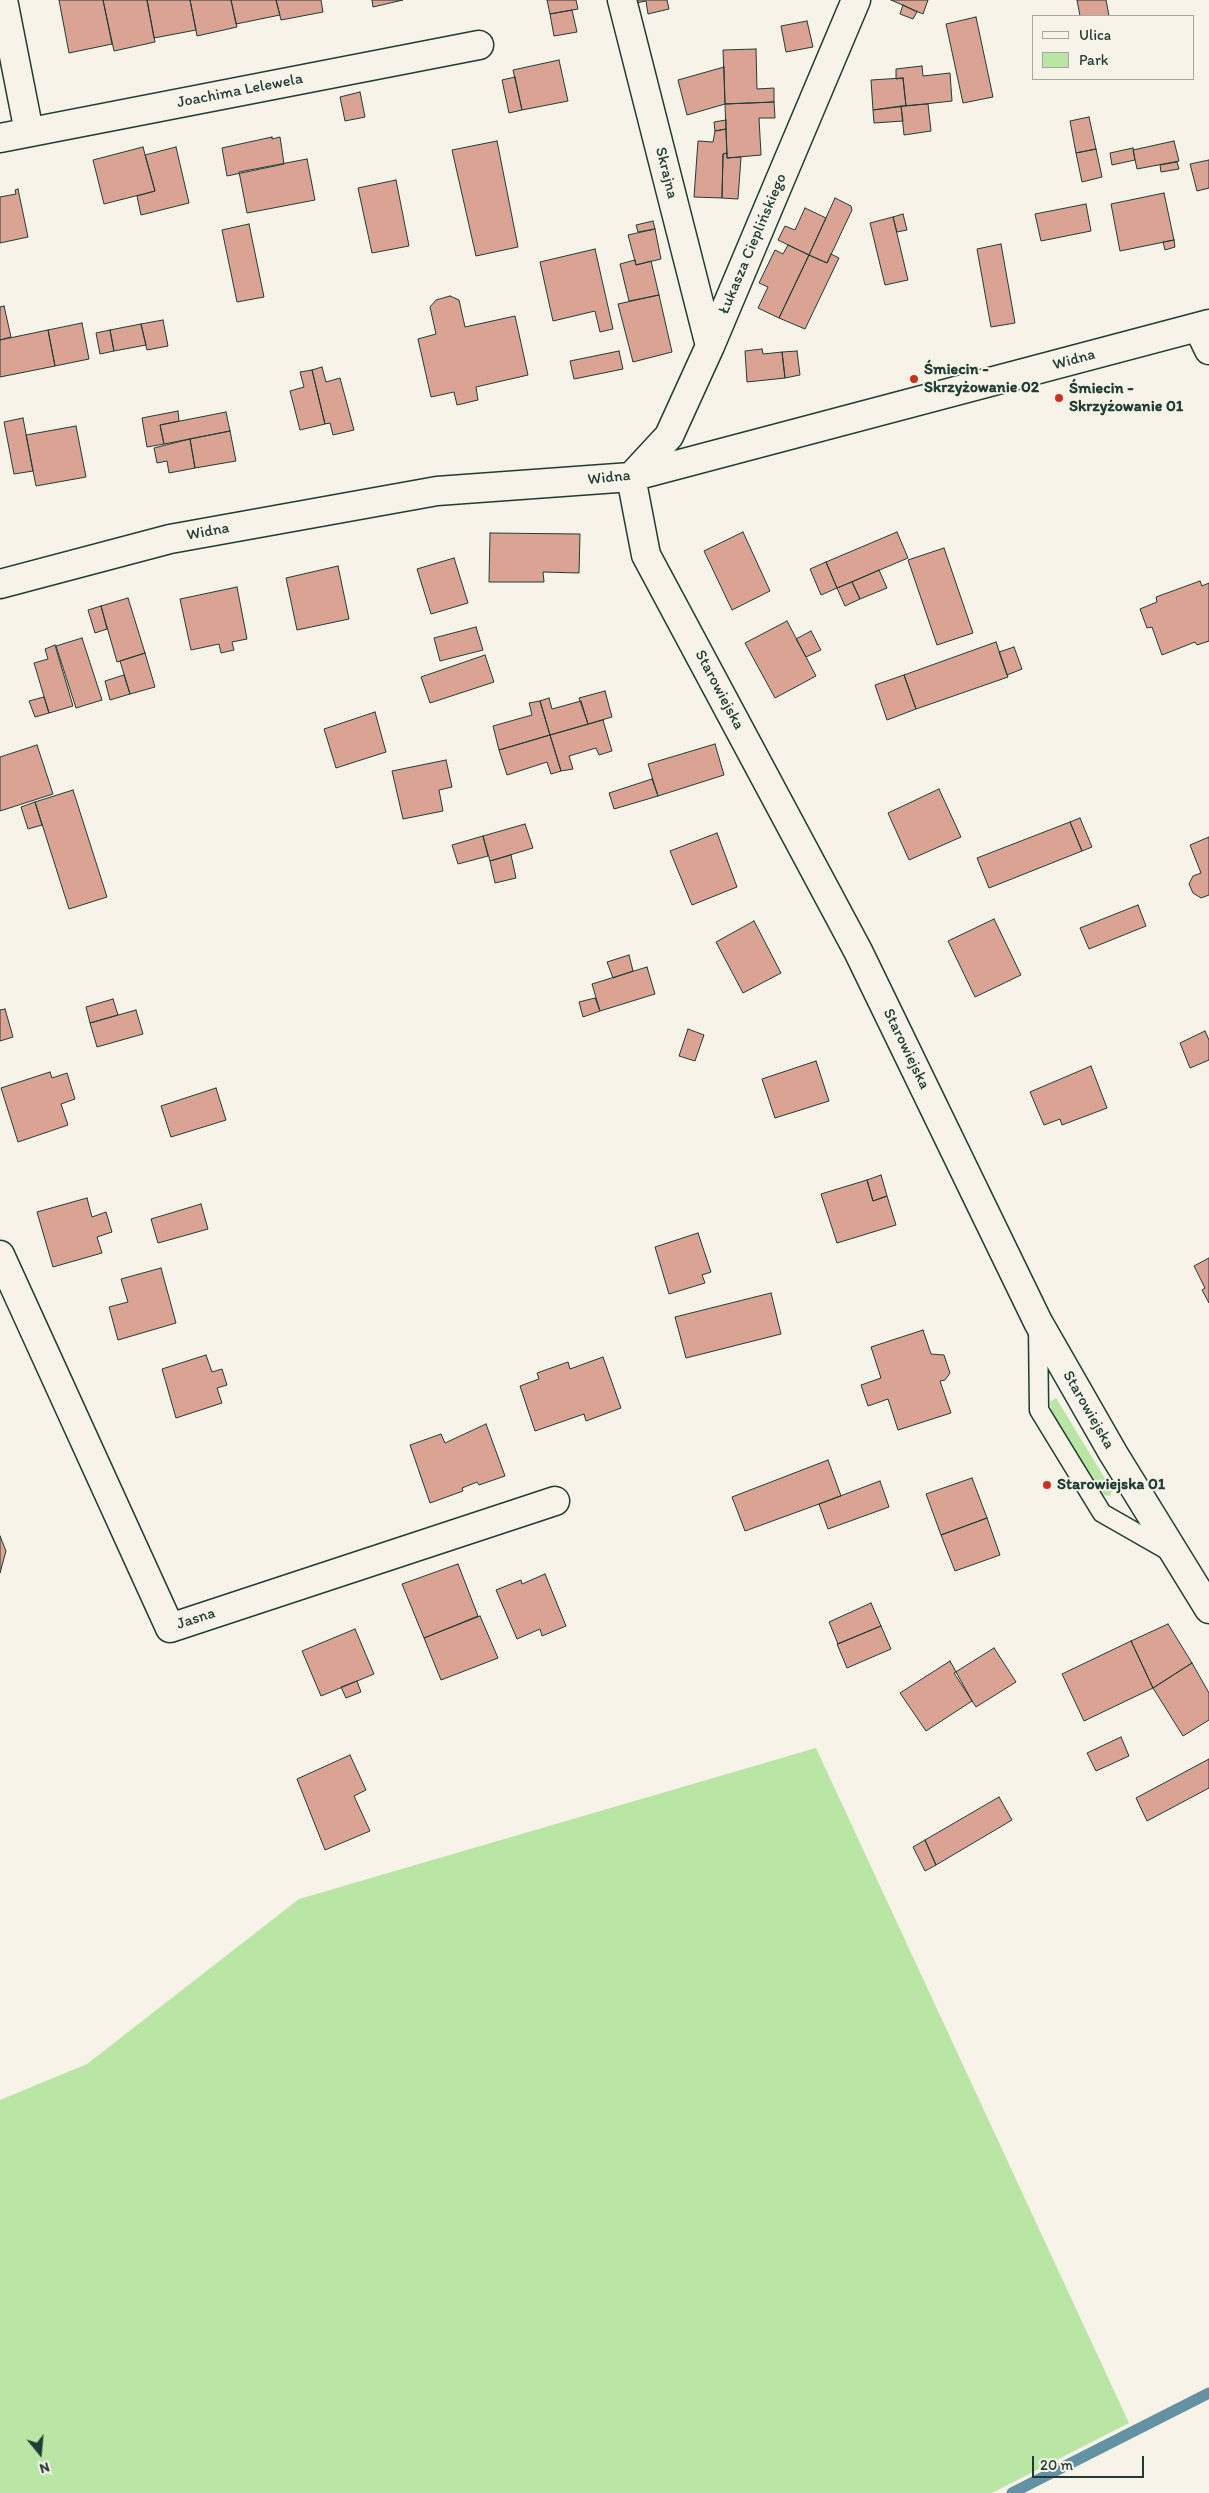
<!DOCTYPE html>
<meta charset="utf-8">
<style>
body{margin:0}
#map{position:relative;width:1209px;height:2493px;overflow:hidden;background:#f7f3e8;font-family:Itim,sans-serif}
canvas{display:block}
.legend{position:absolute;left:1032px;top:15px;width:162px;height:65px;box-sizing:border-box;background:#f7f3e8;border:1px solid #a1aaa0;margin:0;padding:6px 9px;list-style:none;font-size:15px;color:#1f3d34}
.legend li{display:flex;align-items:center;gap:10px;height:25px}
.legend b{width:25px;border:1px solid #a1aaa0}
.north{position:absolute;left:15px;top:2428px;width:50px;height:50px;-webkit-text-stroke:4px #f7f3e8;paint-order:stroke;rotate:163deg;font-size:14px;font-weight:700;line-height:20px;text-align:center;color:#1f3d34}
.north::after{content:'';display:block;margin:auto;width:18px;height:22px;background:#1f3d34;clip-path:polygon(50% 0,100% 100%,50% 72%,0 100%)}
.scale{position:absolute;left:1032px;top:2456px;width:112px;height:22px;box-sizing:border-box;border:2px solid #1f3d34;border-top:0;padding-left:6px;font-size:15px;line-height:18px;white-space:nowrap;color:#1f3d34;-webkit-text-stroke:4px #f7f3e8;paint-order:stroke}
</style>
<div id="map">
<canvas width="1209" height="2493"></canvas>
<ul class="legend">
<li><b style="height:6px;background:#f7f3e8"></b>Ulica</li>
<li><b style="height:14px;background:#b9e6a4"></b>Park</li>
</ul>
<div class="north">N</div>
<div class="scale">20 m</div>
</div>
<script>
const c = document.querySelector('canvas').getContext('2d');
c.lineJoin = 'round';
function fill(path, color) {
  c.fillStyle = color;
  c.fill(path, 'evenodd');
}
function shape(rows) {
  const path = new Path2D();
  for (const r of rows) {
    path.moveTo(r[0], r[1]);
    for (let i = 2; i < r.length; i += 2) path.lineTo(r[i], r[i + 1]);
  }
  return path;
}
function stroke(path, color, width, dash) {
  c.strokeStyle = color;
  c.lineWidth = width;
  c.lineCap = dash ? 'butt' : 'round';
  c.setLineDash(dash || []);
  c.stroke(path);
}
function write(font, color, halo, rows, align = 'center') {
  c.font = font + ' Itim,sans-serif';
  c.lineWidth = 4;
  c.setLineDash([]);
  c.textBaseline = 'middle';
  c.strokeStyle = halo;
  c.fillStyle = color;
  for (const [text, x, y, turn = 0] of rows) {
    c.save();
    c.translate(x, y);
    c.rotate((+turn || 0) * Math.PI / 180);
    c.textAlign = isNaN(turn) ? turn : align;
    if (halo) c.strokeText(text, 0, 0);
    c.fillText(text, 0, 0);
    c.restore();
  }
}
fill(shape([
 [1056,1398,1112,1490,1110,1496,1103,1495,1052,1416,1050,1402],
 [816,1748,1129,2423,992,2493,0,2493,0,2100,87,2064,299,1899]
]), '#b9e6a4');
stroke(shape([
 [1012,2493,1209,2393]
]), '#6292a4', 11);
const building = shape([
 [59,0,103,0,112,44,69,53,59,0],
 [103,0,147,0,155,42,114,51,103,0],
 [147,0,190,0,196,30,154,38,147,0],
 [190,0,231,0,237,27,197,36,190,0],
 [231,0,276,0,280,15,236,24,231,0],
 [276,0,321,0,323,12,281,20,276,0],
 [372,0,403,0,373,7,372,0],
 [547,0,576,0,578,9,550,14,547,0],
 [635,0,667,0,669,9,648,14,646,1,636,3,635,0],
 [891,0,928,0,923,14,891,0],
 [1077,0,1106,0,1109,16,1080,16,1077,0],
 [903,5,917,12,913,19,900,14,903,5],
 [572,10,577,32,554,36,550,14,572,10],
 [976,17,993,97,963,103,946,24,976,17],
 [807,21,813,47,786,52,781,26,807,21],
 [756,49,757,89,774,88,774,102,725,104,723,50,756,49],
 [559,60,568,101,522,110,513,70,559,60],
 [922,66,923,76,950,73,952,101,906,106,903,78,896,79,896,69,922,66],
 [724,67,725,104,687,115,678,80,724,67],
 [515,77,522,110,509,113,502,80,515,77],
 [903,78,906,106,873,110,871,80,903,78],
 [360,92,365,117,345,121,340,97,360,92],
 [774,102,775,118,759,118,761,155,727,158,725,104,774,102],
 [928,104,931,131,904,135,901,106,928,104],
 [901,106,903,121,874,123,873,110,901,106],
 [1089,117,1096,149,1076,153,1070,121,1089,117],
 [726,120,726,129,715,131,714,122,726,120],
 [726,129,727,153,723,154,722,198,694,197,698,141,713,142,715,131,726,129],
 [272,137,272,139,280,137,284,164,227,176,222,148,272,137],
 [497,141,518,247,476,256,452,150,497,141],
 [1174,141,1179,161,1137,169,1133,150,1174,141],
 [143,147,155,191,104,204,93,160,143,147],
 [176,147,189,203,141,215,137,196,155,191,145,155,176,147],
 [1133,148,1135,160,1112,165,1110,153,1133,148],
 [1096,149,1102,177,1082,182,1076,153,1096,149],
 [727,153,727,158,741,157,738,199,722,198,723,154,727,153],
 [307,159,315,200,247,213,239,172,307,159],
 [1209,160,1209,188,1197,191,1190,164,1209,160],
 [1177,162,1179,169,1161,172,1160,165,1177,162],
 [396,180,409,246,372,253,358,188,396,180],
 [18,189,28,237,0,243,0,197,16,194,15,190,18,189],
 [1164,193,1174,240,1120,251,1111,204,1164,193],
 [835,198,851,206,852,210,827,263,809,255,835,198],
 [1086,204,1091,231,1041,241,1035,214,1086,204],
 [805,208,826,218,809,255,778,240,785,226,795,230,805,208],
 [903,214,907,230,897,232,893,217,903,214],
 [893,217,908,280,885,285,870,223,893,217],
 [653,221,655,229,638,232,636,225,653,221],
 [249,224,264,297,237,302,222,230,249,224],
 [655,229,661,259,636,265,628,235,655,229],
 [1174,240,1175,247,1165,250,1163,242,1174,240],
 [1001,244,1015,323,991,327,977,249,1001,244],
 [788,245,809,255,779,318,758,308,768,287,759,283,775,250,783,254,788,245],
 [595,249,613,329,600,332,595,311,553,321,540,262,595,249],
 [831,254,839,258,805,329,779,318,809,255,827,263,831,254],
 [635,260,636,265,651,261,659,295,629,301,620,264,635,260],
 [659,295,672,352,633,362,618,304,659,295],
 [450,296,459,300,465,327,515,316,528,375,476,387,478,400,457,405,454,392,431,397,418,339,436,334,430,307,436,300,450,296],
 [4,306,11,337,0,340,0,307,4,306],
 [163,320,168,346,147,350,141,324,163,320],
 [82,323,89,359,55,366,48,330,82,323],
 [141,324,146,345,114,351,110,330,141,324],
 [48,330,55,366,0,377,0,340,48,330],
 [110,330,114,351,100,354,96,333,110,330],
 [762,349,763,354,782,352,785,378,747,382,745,351,762,349],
 [619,351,623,369,574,379,570,361,619,351],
 [797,351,800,375,785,378,782,352,797,351],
 [322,367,326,382,340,378,354,430,333,435,330,423,325,424,312,370,322,367],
 [312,370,325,424,300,430,290,391,304,387,300,372,312,370],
 [178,411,179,421,160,425,164,444,147,447,142,418,178,411],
 [226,412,230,431,164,444,160,425,226,412],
 [23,418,33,471,14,474,4,422,23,418],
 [76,426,86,477,36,486,26,435,76,426],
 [230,431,236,461,195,468,190,439,230,431],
 [190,439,195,468,169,473,167,461,157,463,154,448,190,439],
 [743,532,770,591,732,610,704,551,743,532],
 [897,532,908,558,837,588,826,562,897,532],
 [490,533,580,534,579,573,543,572,544,582,489,582,490,533],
 [944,548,973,633,937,645,908,560,944,548],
 [454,558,468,603,431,614,417,569,454,558],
 [826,562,837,588,821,595,810,569,826,562],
 [338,566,349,619,297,630,286,578,338,566],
 [879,570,887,588,860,599,852,582,879,570],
 [1200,581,1202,586,1209,583,1209,641,1197,645,1195,642,1162,655,1152,627,1147,628,1140,609,1157,602,1156,597,1200,581],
 [852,582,860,599,845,606,837,588,852,582],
 [237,587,247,639,232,642,234,650,221,653,219,644,191,650,180,599,237,587],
 [128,598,145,653,117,662,101,606,128,598],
 [101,606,107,629,95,633,88,610,101,606],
 [787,621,816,676,775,698,745,643,787,621],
 [476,627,483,650,440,661,434,638,476,627],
 [811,631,821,650,806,657,796,639,811,631],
 [82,638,102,700,76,708,56,646,82,638],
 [996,642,1008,677,916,709,904,675,996,642],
 [55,645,73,706,49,713,34,663,48,659,45,649,55,645],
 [1014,647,1022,669,1007,675,999,652,1014,647],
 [145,653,155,687,130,694,120,661,145,653],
 [485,655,494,682,430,703,421,677,485,655],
 [124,675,130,694,110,700,105,681,124,675],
 [904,675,916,709,887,720,875,685,904,675],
 [605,691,612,717,588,724,579,698,605,691],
 [44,697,49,713,35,717,29,701,44,697],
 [549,698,552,709,581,701,588,724,550,735,540,701,549,698],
 [540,701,550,735,499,750,493,726,532,715,529,703,540,701],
 [375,712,386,752,336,768,324,729,375,712],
 [603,720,612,751,599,755,596,748,569,756,573,769,561,771,550,735,603,720],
 [550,735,561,771,551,774,547,762,507,775,499,750,550,735],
 [715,744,724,775,658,796,648,764,715,744],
 [37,745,53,794,0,811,0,757,37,745],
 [446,760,452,787,439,790,443,811,403,819,392,771,446,760],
 [652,779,658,796,614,809,609,793,652,779],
 [939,789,961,837,909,860,888,813,939,789],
 [73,790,107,897,69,909,35,802,73,790],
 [35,802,42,825,28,829,21,807,35,802],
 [1080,818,1092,847,1082,851,1070,822,1080,818],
 [1070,822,1082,851,989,888,977,858,1070,822],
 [525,824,533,848,490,861,483,836,525,824],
 [717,833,737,887,692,905,670,851,717,833],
 [483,836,488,856,458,864,452,845,483,836],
 [1209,837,1209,895,1201,898,1193,893,1189,884,1193,876,1201,873,1190,845,1209,837],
 [511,855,516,878,495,883,490,861,511,855],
 [1138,905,1146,926,1089,949,1080,928,1138,905],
 [994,919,1021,975,975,997,948,941,994,919],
 [754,921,781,973,743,993,716,942,754,921],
 [629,955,633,971,613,978,607,962,629,955],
 [647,967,655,994,600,1011,592,984,647,967],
 [595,998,600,1011,583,1017,579,1002,595,998],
 [113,999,118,1015,90,1023,86,1007,113,999],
 [5,1009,13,1037,0,1041,0,1010,5,1009],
 [136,1010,143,1034,97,1047,90,1023,136,1010],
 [688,1029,704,1035,695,1061,679,1056,688,1029],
 [1205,1031,1209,1040,1209,1060,1190,1068,1180,1043,1205,1031],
 [816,1061,829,1101,775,1118,762,1079,816,1061],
 [1091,1066,1107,1108,1062,1125,1060,1119,1044,1125,1030,1092,1091,1066],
 [50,1072,52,1078,67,1073,75,1099,61,1104,68,1125,18,1142,1,1088,50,1072],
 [216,1088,226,1120,171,1137,161,1106,216,1088],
 [881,1175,887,1196,873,1201,867,1180,881,1175],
 [867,1180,873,1201,887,1196,896,1225,837,1243,821,1194,867,1180],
 [87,1198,92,1217,106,1212,112,1232,97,1237,102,1253,53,1267,37,1212,87,1198],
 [201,1204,208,1229,158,1243,151,1219,201,1204],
 [698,1233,711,1272,702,1275,705,1283,669,1294,655,1247,698,1233],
 [1209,1258,1209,1303,1202,1290,1205,1288,1194,1266,1209,1258],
 [161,1268,176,1323,118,1340,109,1307,128,1302,121,1279,161,1268],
 [771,1293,781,1334,686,1358,675,1317,771,1293],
 [923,1330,931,1354,944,1355,950,1373,945,1380,940,1381,951,1413,898,1430,888,1399,868,1406,861,1385,881,1378,871,1347,923,1330],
 [206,1355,212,1372,222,1369,227,1385,217,1388,222,1403,176,1418,162,1369,206,1355],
 [603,1357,621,1408,586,1421,584,1414,535,1431,520,1386,539,1379,537,1373,568,1362,570,1369,603,1357],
 [486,1424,505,1476,479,1485,477,1482,462,1488,463,1491,430,1503,410,1445,441,1434,445,1443,486,1424],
 [828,1460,841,1496,745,1531,732,1497,828,1460],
 [972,1478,987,1518,941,1535,926,1494,972,1478],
 [880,1481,889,1507,828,1529,819,1504,880,1481],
 [987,1518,1000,1555,955,1571,941,1535,987,1518],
 [0,1536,6,1551,0,1573,0,1536],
 [458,1564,478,1616,424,1638,402,1584,458,1564],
 [545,1574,566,1626,542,1636,540,1629,517,1639,496,1590,521,1580,522,1584,545,1574],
 [871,1603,881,1626,838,1644,829,1622,871,1603],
 [480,1616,498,1658,441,1680,424,1638,480,1616],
 [1168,1624,1192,1663,1153,1688,1131,1641,1168,1624],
 [881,1626,891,1649,847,1668,837,1644,881,1626],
 [355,1629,374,1674,321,1696,302,1651,355,1629],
 [1131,1641,1153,1688,1084,1721,1062,1674,1131,1641],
 [994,1648,1016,1682,976,1707,954,1673,994,1648],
 [950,1661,972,1701,926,1731,900,1693,950,1661],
 [1192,1663,1209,1693,1209,1720,1183,1736,1153,1688,1192,1663],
 [357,1681,361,1692,346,1698,341,1687,357,1681],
 [1121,1737,1129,1756,1096,1771,1087,1753,1121,1737],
 [350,1755,366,1790,354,1796,370,1831,325,1850,297,1779,350,1755],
 [1209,1759,1209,1788,1147,1821,1136,1798,1209,1759],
 [999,1797,1012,1820,936,1865,925,1840,999,1797],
 [925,1840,936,1865,925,1871,913,1847,925,1840]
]);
fill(building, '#dba394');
stroke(building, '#1f3d34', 1);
const service = shape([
 [1038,1327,1039,1410,1102,1513,1172,1553]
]);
const minor = shape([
 [3,0,29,132],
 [622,0,710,346],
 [0,138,479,45],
 [1198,327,1209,350],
 [631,477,646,555,858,951,1038,1322,1113,1453,1209,1609],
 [631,477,669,436,710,346,856,0],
 [0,584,170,539,437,491,631,477,1209,324],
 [0,1255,170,1628,555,1501]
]);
stroke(service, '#1f3d34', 21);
stroke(minor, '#1f3d34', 31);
stroke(service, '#f7f3e8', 18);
stroke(minor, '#f7f3e8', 28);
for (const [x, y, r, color] of [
 [914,379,5,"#c8321e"],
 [1059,398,5,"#c8321e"],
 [1047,1485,5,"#c8321e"]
]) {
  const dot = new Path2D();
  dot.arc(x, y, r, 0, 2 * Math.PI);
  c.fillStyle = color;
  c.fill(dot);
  stroke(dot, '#f7f3e8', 2);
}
write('16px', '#1f3d34', '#f7f3e8', [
 ["Joachima Lelewela",240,91,-11],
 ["Skrajna",666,173,76],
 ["Łukasza Cieplińskiego",753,244,-67],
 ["Widna",1074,360,-15],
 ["Widna",609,478,-6],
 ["Widna",208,532,-10],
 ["Starowiejska",719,690,62],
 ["Starowiejska",906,1049,64],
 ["Starowiejska",1088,1410,60],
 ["Jasna",196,1619,-18]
]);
write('bold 16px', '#1f3d34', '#f7f3e8', [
 ["Śmiecin -",924,370],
 ["Skrzyżowanie 02",924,388],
 ["Śmiecin -",1069,389],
 ["Skrzyżowanie 01",1069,407],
 ["Starowiejska 01",1057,1485]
], 'left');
</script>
